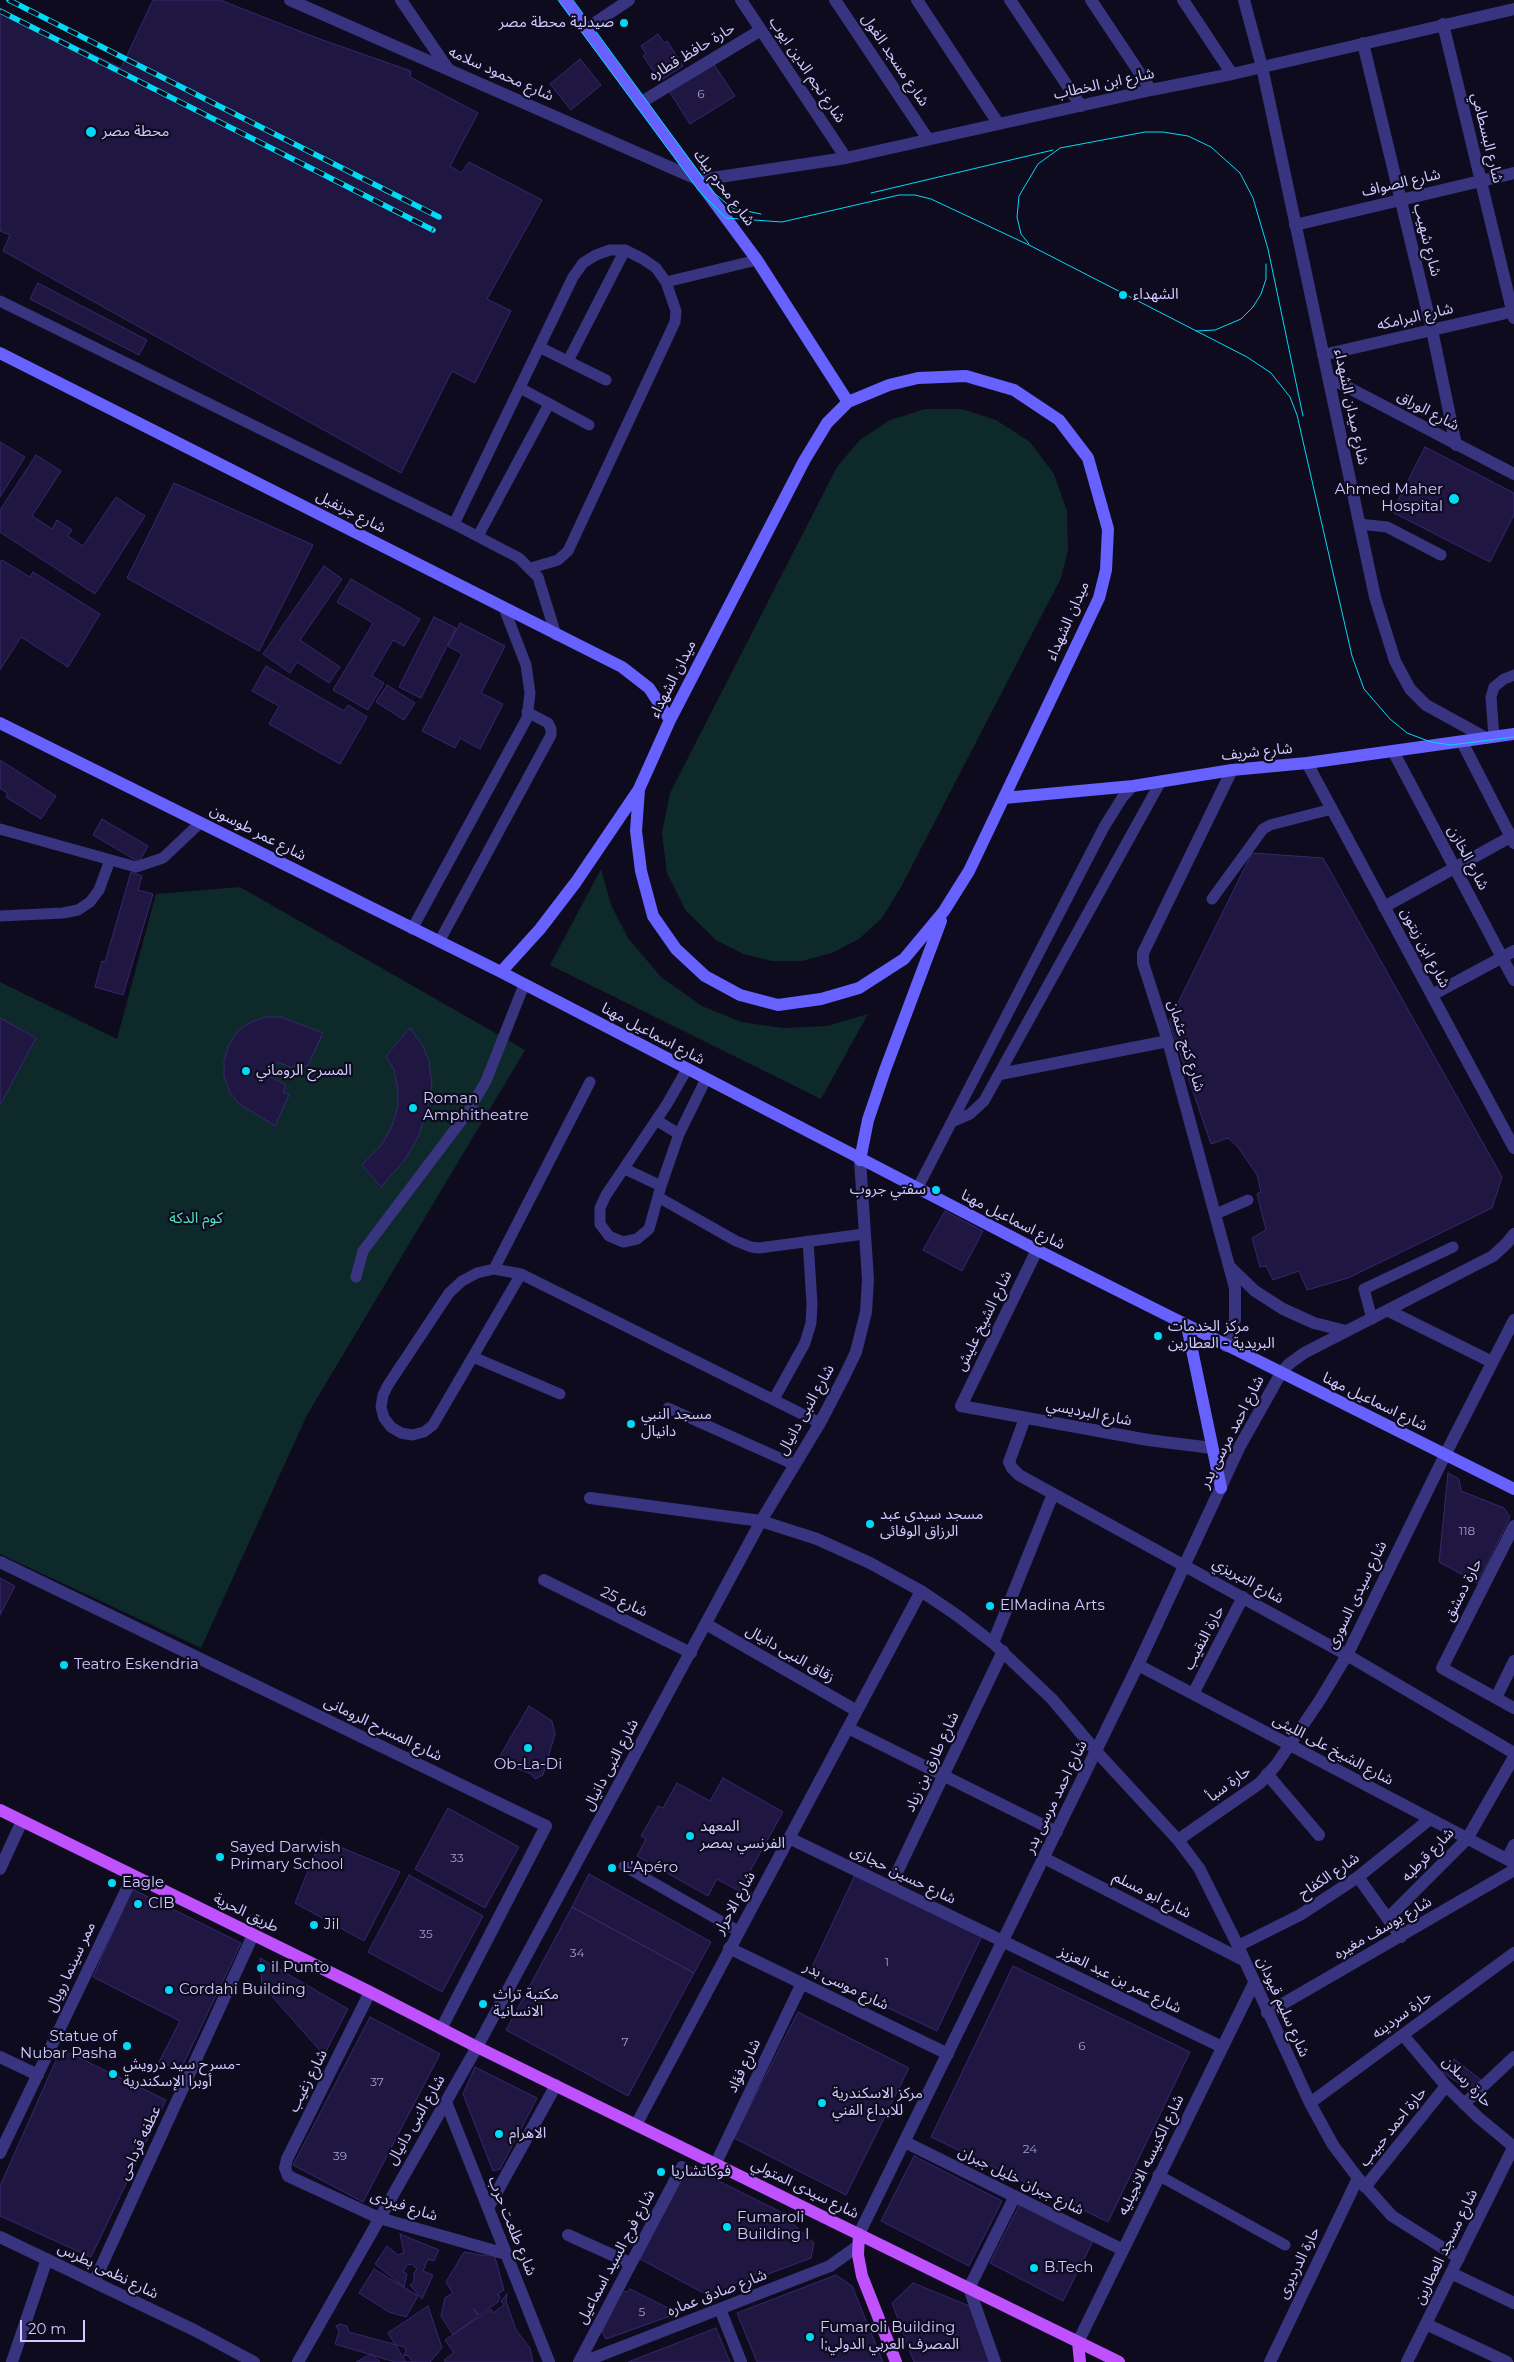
<!DOCTYPE html>
<meta charset="utf-8">
<style>
body{margin:0}
#map{position:relative;width:1514px;height:2362px;overflow:hidden;background:#0f0b1f;font-family:Montserrat,sans-serif}
canvas{display:block}
.scale{position:absolute;left:20px;top:2320px;width:65px;height:22px;box-sizing:border-box;border:2px solid #d0caff;border-top:0;padding-left:6px;font-size:15px;line-height:18px;white-space:nowrap;color:#d0caff;-webkit-text-stroke:4px #0f0b1f;paint-order:stroke}
</style>
<div id="map">
<canvas width="1514" height="2362"></canvas>
<div class="scale">20 m</div>
</div>
<script>
const c = document.querySelector('canvas').getContext('2d');
c.lineJoin = 'round';
function fill(path, color) {
  c.fillStyle = color;
  c.fill(path, 'evenodd');
}
function shape(rows) {
  const path = new Path2D();
  for (const r of rows) {
    path.moveTo(r[0], r[1]);
    for (let i = 2; i < r.length; i += 2) path.lineTo(r[i], r[i + 1]);
  }
  return path;
}
function stroke(path, color, width, dash) {
  c.strokeStyle = color;
  c.lineWidth = width;
  c.lineCap = dash ? 'butt' : 'round';
  c.setLineDash(dash || []);
  c.stroke(path);
}
function write(font, color, halo, rows, align = 'center') {
  c.font = font + ' Montserrat,"Noto Sans Arabic",sans-serif';
  c.lineWidth = 4.5;
  c.setLineDash([]);
  c.textBaseline = 'middle';
  c.strokeStyle = halo;
  c.fillStyle = color;
  for (const [text, x, y, turn = 0] of rows) {
    c.save();
    c.translate(x, y);
    c.rotate((+turn || 0) * Math.PI / 180);
    c.textAlign = isNaN(turn) ? turn : align;
    if (halo) c.strokeText(text, 0, 0);
    c.fillText(text, 0, 0);
    c.restore();
  }
}
fill(shape([
 [925,409,962,409,996,420,1030,442,1054,474,1067,511,1068,550,1061,578,901,887,882,918,859,939,832,953,802,961,772,961,743,954,716,940,686,911,667,873,662,833,670,793,837,467,860,440,890,420],
 [601,869,611,905,628,938,661,977,702,1006,741,1022,783,1028,827,1026,868,1014,821,1099,550,965],
 [240,887,525,1050,307,1415,201,1648,0,1554,0,982,117,1039,156,894]
]), '#0e2929');
const building = shape([
 [153,0,220,0,317,38,411,71,410,77,478,113,450,166,461,173,469,162,542,200,487,299,511,311,475,383,452,371,401,473,3,251,10,235,0,231,0,9,121,68,153,0],
 [658,34,664,43,667,41,683,66,663,79,657,70,654,72,643,56,646,54,641,46,658,34],
 [580,59,601,85,571,110,550,84,580,59],
 [713,63,735,96,690,124,669,91,713,63],
 [38,283,147,340,139,355,30,299,38,283],
 [0,442,25,457,0,497,0,442],
 [1425,447,1514,493,1514,515,1490,562,1392,512,1425,447],
 [36,455,61,471,32,516,52,529,57,520,72,530,68,536,83,546,116,497,145,516,95,594,0,532,0,510,36,455],
 [174,483,313,545,259,651,127,578,174,483],
 [2,560,30,577,33,572,100,614,68,667,21,637,0,670,0,562,2,560],
 [324,566,342,579,300,640,340,667,329,683,297,662,290,673,263,654,324,566],
 [351,579,420,619,404,646,393,640,372,676,384,683,368,710,333,690,373,623,337,602,351,579],
 [434,617,456,628,421,698,399,687,434,617],
 [460,623,505,646,481,693,503,704,480,749,460,738,455,748,422,731,462,654,448,646,460,623],
 [266,666,344,711,348,705,367,717,340,764,269,724,279,706,252,691,266,666],
 [387,685,415,703,404,720,376,702,387,685],
 [0,760,56,796,41,819,6,797,8,794,0,788,0,760],
 [102,819,148,846,139,862,93,835,102,819],
 [1252,853,1323,858,1502,1177,1492,1208,1348,1278,1307,1290,1299,1271,1273,1280,1266,1266,1260,1267,1252,1238,1266,1230,1257,1194,1261,1192,1257,1175,1238,1147,1228,1138,1211,1144,1169,1021,1252,853],
 [131,872,142,876,138,890,153,894,123,995,95,987,102,961,105,962,131,872],
 [265,1017,281,1017,323,1033,307,1067,296,1062,293,1068,277,1062,270,1067,271,1077,286,1085,283,1092,289,1095,275,1126,238,1103,229,1091,224,1076,224,1061,228,1047,236,1033,249,1023,265,1017],
 [0,1018,36,1038,0,1105,0,1018],
 [410,1028,422,1044,429,1061,432,1086,427,1111,418,1137,404,1161,381,1187,362,1165,382,1144,392,1126,398,1106,398,1090,394,1069,386,1056,410,1028],
 [945,1211,983,1231,962,1271,923,1250,945,1211],
 [1448,1473,1459,1479,1461,1491,1504,1508,1510,1517,1478,1583,1439,1562,1448,1473],
 [0,1578,15,1586,0,1615,0,1578],
 [529,1706,552,1721,555,1734,543,1775,535,1779,531,1774,497,1761,529,1706],
 [723,1778,783,1812,739,1891,717,1879,708,1896,637,1856,646,1839,641,1836,658,1806,663,1808,677,1783,710,1801,723,1778],
 [448,1808,519,1847,485,1908,415,1869,448,1808],
 [321,1839,400,1872,364,1941,295,1903,321,1839],
 [589,1874,711,1942,694,1973,572,1907,589,1874],
 [409,1875,483,1916,442,1992,368,1952,409,1875],
 [855,1875,982,1936,937,2031,810,1971,855,1875],
 [132,1889,241,1943,180,2071,159,2062,180,2021,93,1977,132,1889],
 [572,1907,694,1973,628,2096,506,2030,572,1907],
 [260,1958,348,2009,324,2055,262,1985,260,1958],
 [1013,1966,1190,2052,1108,2222,931,2137,1013,1966],
 [798,2012,909,2068,846,2195,734,2138,798,2012],
 [370,2017,440,2054,363,2202,293,2165,370,2017],
 [61,2049,166,2100,91,2257,0,2216,0,2186,61,2049],
 [1454,2059,1481,2080,1469,2090,1442,2072,1454,2059],
 [475,2067,537,2098,500,2169,493,2171,463,2094,475,2067],
 [914,2156,1002,2201,969,2266,881,2221,914,2156],
 [688,2166,779,2211,814,2243,811,2258,709,2296,640,2259,688,2166],
 [1020,2204,1093,2241,1063,2301,990,2263,1020,2204],
 [400,2234,439,2250,434,2261,428,2259,423,2271,433,2275,422,2299,410,2285,414,2282,414,2273,417,2269,412,2264,407,2265,403,2272,407,2274,404,2287,375,2264,387,2246,398,2255,404,2253,400,2234],
 [493,2250,504,2290,498,2294,500,2297,498,2302,479,2315,473,2308,478,2316,453,2335,441,2316,445,2298,453,2293,446,2282,464,2252,486,2256,493,2250],
 [374,2269,418,2296,406,2317,389,2312,359,2293,374,2269],
 [836,2275,852,2286,883,2362,757,2362,737,2313,836,2275],
 [913,2283,972,2307,992,2362,914,2362,892,2303,913,2283],
 [630,2289,672,2310,673,2315,606,2339,602,2332,622,2291,627,2292,630,2289],
 [507,2294,506,2301,516,2330,530,2348,533,2362,445,2362,444,2360,454,2353,445,2340,491,2309,493,2313,504,2305,501,2301,507,2294],
 [428,2306,442,2348,430,2362,406,2362,388,2333,428,2306],
 [340,2324,347,2326,349,2332,404,2347,406,2350,404,2356,407,2355,413,2362,395,2362,335,2344,339,2331,336,2326,340,2324],
 [716,2328,730,2362,628,2362,716,2328],
 [371,2354,380,2362,356,2362,371,2354]
]);
fill(building, '#1f1741');
stroke(building, '#36286e', 1);
stroke(shape([
 [666,282,757,260],
 [0,301,454,524,519,558,538,577,556,635],
 [539,347,606,380],
 [568,361,625,250],
 [520,388,589,425],
 [454,524,573,277,583,263,596,255,610,250,625,250,643,259,656,268,666,282,676,311,675,322,568,551,558,560,531,568],
 [1359,524,1387,527,1441,555],
 [478,536,549,404],
 [1494,737,1491,697,1494,687,1504,679,1514,675],
 [0,829,136,867,163,858,200,823],
 [1212,899,1263,829,1270,825,1332,809],
 [0,916,63,913,78,910,90,902,99,890,110,860],
 [412,929,527,718,530,693,526,665,504,608],
 [439,942,551,735,551,729,548,723,527,712],
 [687,1069,667,1104,606,1195,600,1208,600,1224,609,1236,623,1242,637,1239,649,1229,661,1186,679,1134,706,1079],
 [656,1120,679,1134],
 [952,1122,970,1114,984,1101,1161,781],
 [625,1169,661,1186],
 [917,1189,1104,827,1122,798,1133,786],
 [658,1197,736,1241,751,1247,759,1248,864,1234],
 [1216,1214,1248,1200],
 [494,1269,590,1082],
 [521,1274,433,1425,424,1432,412,1435,401,1433,391,1427,384,1418,381,1407,383,1395,388,1385,449,1293,462,1281,477,1273,494,1269,521,1274,820,1423],
 [356,1277,363,1251,468,1112,486,1081,524,985],
 [1372,1319,1364,1289,1453,1247],
 [473,1357,560,1394],
 [774,1399,805,1343,811,1323,812,1304,808,1241],
 [668,1408,795,1465],
 [624,1866,738,1931],
 [1158,2175,1285,2245]
]), '#383480', 11);
stroke(shape([
 [590,1498,761,1521],
 [544,1580,691,1653],
 [441,2029,546,1826],
 [298,2362,477,2047,761,1521,820,1423,845,1375,856,1352,866,1312,868,1279,860,1160]
]), '#383480', 12);
stroke(shape([
 [401,0,448,69],
 [741,0,846,158],
 [835,0,928,139],
 [917,0,998,123],
 [1010,0,1081,106],
 [1091,0,1151,90],
 [1183,0,1232,74],
 [1244,0,1262,67,1375,597,1395,661,1410,689,1426,705,1486,738],
 [1443,24,1514,318],
 [586,29,629,0],
 [1363,43,1432,330,1456,445],
 [640,103,761,30],
 [699,180,846,158,1151,90,1232,74,1514,9],
 [1295,225,1514,173],
 [1323,355,1514,311],
 [1328,377,1514,474],
 [1462,742,1514,843],
 [1393,751,1514,980],
 [1307,763,1514,1148],
 [1384,907,1514,835],
 [1432,995,1514,951],
 [1000,1074,1168,1041],
 [1037,1250,961,1406,1148,1440,1212,1448],
 [1231,1268,1255,1291,1283,1309,1314,1323,1346,1331],
 [1389,1311,1492,1362],
 [1226,1346,1235,1320,1235,1288,1168,1041,1143,963,1143,953,1232,770],
 [1281,1373,1289,1364,1304,1353,1493,1256,1507,1243,1514,1234],
 [1025,1418,1009,1462,1012,1468,1019,1475,1347,1655,1514,1753],
 [761,1521,817,1539,870,1563,921,1591,958,1616,993,1643,1052,1699,1096,1751,1178,1840,1199,1868,1238,1946,1310,2103,1333,2145,1358,2178,1392,2216,1459,2258],
 [1514,1526,1442,1668,1514,1708],
 [0,1562,546,1826],
 [706,1624,857,1711],
 [993,1643,1053,1494],
 [1138,1665,1514,1863],
 [1193,1694,1243,1597],
 [1496,1698,1514,1661],
 [848,1728,1057,1832],
 [1267,1774,1319,1835],
 [789,1838,1222,2047],
 [1178,1840,1260,1783,1276,1765,1320,1700,1347,1655,1445,1455,1514,1320],
 [1044,1858,1245,1961],
 [1507,1859,1514,1845],
 [0,1869,22,1821],
 [1358,1877,1401,1937],
 [890,1887,1003,1651],
 [1388,1918,1467,1839,1514,1757],
 [1238,1946,1300,1915,1358,1877,1430,1819],
 [729,1948,948,2054],
 [370,1992,287,2159,285,2168,288,2176,379,2218,506,2254],
 [1267,2013,1514,1870],
 [1403,2035,1446,2086,1479,2118,1514,2147],
 [0,2057,38,2075],
 [446,2102,549,2362],
 [1310,2103,1514,1953],
 [1464,2104,1514,2057],
 [636,2125,921,1591],
 [905,2142,1123,2250],
 [0,2153,133,1876],
 [716,2163,802,1983],
 [1365,2187,1446,2086],
 [488,2208,556,2085],
 [568,2235,630,2263],
 [0,2237,194,2330,254,2362],
 [1451,2273,1514,2303],
 [94,2282,253,1935],
 [720,2309,741,2362],
 [1426,2324,1507,2362],
 [1078,2342,1254,1983],
 [12,2362,47,2259],
 [579,2362,682,2167],
 [583,2362,830,2266,858,2246],
 [995,2362,969,2288,1015,2196],
 [1270,2362,1358,2178],
 [1407,2362,1514,2146]
]), '#383480', 12);
stroke(shape([
 [290,0,699,180],
 [859,2234,1138,1665,1240,1446,1281,1373]
]), '#383480', 12);
stroke(shape([
 [565,0,757,260,848,402],
 [0,353,622,667,649,688,670,720],
 [0,723,501,972,1037,1250,1514,1489],
 [1004,798,1133,786,1232,770,1307,763,1514,734],
 [501,972,540,929,576,882,639,789,670,720,804,461,827,423,848,402,889,385,918,378,966,376,1014,390,1059,420,1088,458,1108,529,1106,570,1099,598,969,871,944,911,904,959,859,988,821,999,778,1005,740,995,705,976,676,949,653,916,641,871,636,831,639,789],
 [860,1160,868,1120,885,1070,941,921],
 [1187,1326,1221,1488]
]), '#6661ff', 12);
stroke(shape([
 [0,1810,370,1992,477,2047,1119,2362],
 [859,2234,858,2255,862,2276,896,2362],
 [1078,2342,1080,2362]
]), '#bf51ff', 12);
stroke(shape([
 [558,0,699,191,726,218,782,222,899,195,915,195,931,199,1031,246,1247,357,1271,373,1290,397,1297,415,1352,656,1364,689,1390,719,1407,733,1431,742,1451,745,1514,737],
 [573,0,714,193,732,208,761,214],
 [871,193,1053,150],
 [1029,244,1021,234,1017,217,1019,196,1038,164,1060,148,1145,132,1163,132,1188,136,1211,147,1240,173,1253,198,1268,249,1303,416],
 [1196,331,1215,330,1241,319,1253,307,1261,294,1266,279,1266,264]
]), '#00dbf5', 1);
const rail = shape([
 [9,0,439,217],
 [0,11,433,230]
]);
stroke(rail, '#00dbf5', 5.5);
stroke(rail, '#0f0b1f', 4, [11]);
for (const [x, y, r, color] of [
 [624,23,5,"#00dbf5"],
 [91,132,6,"#00dbf5"],
 [1123,295,5,"#00dbf5"],
 [1454,499,6,"#00dbf5"],
 [246,1071,5,"#00dbf5"],
 [413,1108,5,"#00dbf5"],
 [936,1190,5,"#00dbf5"],
 [1158,1336,5,"#00dbf5"],
 [631,1424,5,"#00dbf5"],
 [870,1524,5,"#00dbf5"],
 [990,1606,5,"#00dbf5"],
 [64,1665,5,"#00dbf5"],
 [528,1748,5,"#00dbf5"],
 [690,1836,5,"#00dbf5"],
 [220,1857,5,"#00dbf5"],
 [612,1868,5,"#00dbf5"],
 [112,1883,5,"#00dbf5"],
 [138,1904,5,"#00dbf5"],
 [314,1925,5,"#00dbf5"],
 [261,1968,5,"#00dbf5"],
 [169,1990,5,"#00dbf5"],
 [483,2004,5,"#00dbf5"],
 [127,2046,5,"#00dbf5"],
 [113,2074,5,"#00dbf5"],
 [822,2103,5,"#00dbf5"],
 [499,2134,5,"#00dbf5"],
 [661,2172,5,"#00dbf5"],
 [727,2227,5,"#00dbf5"],
 [1034,2268,5,"#00dbf5"],
 [810,2337,5,"#00dbf5"]
]) {
  const dot = new Path2D();
  dot.arc(x, y, r, 0, 2 * Math.PI);
  c.fillStyle = color;
  c.fill(dot);
  stroke(dot, '#0f0b1f', 2);
}
write('12px', '#a49dd0', null, [
 ["6",701,94],
 ["118",1467,1531],
 ["33",457,1858],
 ["35",426,1934],
 ["34",577,1953],
 ["1",887,1962],
 ["7",625,2042],
 ["6",1082,2046],
 ["37",377,2082],
 ["24",1030,2149],
 ["39",340,2156],
 ["5",642,2312]
]);
write('15px', '#d0caff', '#0f0b1f', [
 ["صيدلية محطة مصر",614,23,"right"],
 ["محطة مصر",102,132],
 ["الشهداء",1133,295],
 ["Ahmed Maher",1443,490,"right"],
 ["Hospital",1443,507,"right"],
 ["المسرح الروماني",256,1071],
 ["Roman",423,1099],
 ["Amphitheatre",423,1116],
 ["سفتي جروب",926,1190,"right"],
 ["مركز الخدمات",1168,1327],
 ["البريدية - العطارين",1168,1344],
 ["مسجد النبي",641,1415],
 ["دانيال",641,1432],
 ["مسجد سيدى عبد",880,1515],
 ["الرزاق الوفائى",880,1532],
 ["ElMadina Arts",1000,1606],
 ["Teatro Eskendria",74,1665],
 ["Ob-La-Di",528,1765,"center"],
 ["المعهد",700,1827],
 ["الفرنسي بمصر",700,1844],
 ["Sayed Darwish",230,1848],
 ["Primary School",230,1865],
 ["L’Apéro",622,1868],
 ["Eagle",122,1883],
 ["CIB",148,1904],
 ["Jil",324,1925],
 ["il Punto",271,1968],
 ["Cordahi Building",179,1990],
 ["مكتبة تراث",493,1995],
 ["الانسانية",493,2012],
 ["Statue of",117,2037,"right"],
 ["Nubar Pasha",117,2054,"right"],
 ["مسرح سيد درويش-",123,2065],
 ["أوبرا الإسكندرية",123,2082],
 ["مركز الاسكندرية",832,2094],
 ["للابداع الفني",832,2111],
 ["الاهرام",509,2134],
 ["فوكاتشاريا",671,2172],
 ["Fumaroli",737,2218],
 ["Building I",737,2235],
 ["B.Tech",1044,2268],
 ["Fumaroli Building",820,2328],
 ["I;المصرف العربي الدولي",820,2345]
], 'left');
write('15px', '#d0caff', '#0f0b1f', [
 ["حارة حافظ قطاره",692,52,-31],
 ["شارع مسجد الغول",895,60,56],
 ["شارع نجم الدين ايوب",807,70,56],
 ["شارع محمود سلامه",501,74,24],
 ["شارع ابن الخطاب",1104,84,-12],
 ["شارع البسطامي",1487,138,76],
 ["شارع الصواف",1401,183,-13],
 ["شارع محرم بيك",724,188,53],
 ["شارع شهيب",1427,240,76],
 ["شارع البرامكه",1415,317,-13],
 ["شارع ميدان الشهداء",1351,407,78],
 ["شارع الوراق",1428,411,28],
 ["شارع جرنفيل",351,512,27],
 ["ميدان الشهداء",1068,621,-66],
 ["ميدان الشهداء",673,679,-63],
 ["شارع شريف",1257,752,-6],
 ["شارع عمر طوسون",258,833,27],
 ["شارع الخازن",1468,858,62],
 ["شارع ابن زيتون",1425,948,62],
 ["شارع اسماعيل مهنا",653,1034,28],
 ["شارع كنج عثمان",1186,1046,73],
 ["شارع اسماعيل مهنا",1013,1220,27],
 ["شارع الشيخ عليش",984,1321,-64],
 ["شارع اسماعيل مهنا",1375,1402,26],
 ["شارع النبى دانيال",806,1410,-61],
 ["شارع البرديسي",1089,1413,11],
 ["شارع احمد مرسى بدر",1232,1432,-63],
 ["شارع التبريزي",1248,1581,29],
 ["حارة دمشق",1463,1590,-63],
 ["شارع سيدى السورى",1357,1595,-64],
 ["شارع 25",624,1602,26],
 ["حارة النقيب",1204,1638,-62],
 ["زقاق النبى دانيال",790,1654,30],
 ["شارع المسرح الرومانى",383,1729,26],
 ["شارع الشيخ على الليثى",1333,1750,28],
 ["شارع طارق بن زياد",932,1762,-65],
 ["شارع النبى دانيال",611,1765,-62],
 ["حارة سبأ",1229,1784,-36],
 ["شارع احمد مرسى بدر",1056,1797,-64],
 ["شارع قرطبه",1428,1855,-46],
 ["شارع حسين حجازى",903,1875,26],
 ["شارع الكفاح",1329,1876,-34],
 ["شارع ابو مسلم",1152,1895,27],
 ["شارع الاحرار",735,1903,-61],
 ["طريق الحرية",246,1913,26],
 ["شارع يوسف مغيره",1383,1928,-30],
 ["ممر سينما رويال",71,1967,-65],
 ["شارع عمر بن عبد العزيز",1120,1980,26],
 ["شارع موسى بدر",846,1986,26],
 ["شارع سليم قيودان",1283,2007,66],
 ["حارة سردينه",1402,2015,-36],
 ["شارع فؤاد",744,2066,-64],
 ["شارع زغيب",308,2081,-63],
 ["حارة رسلان",1467,2082,46],
 ["شارع النبى دانيال",416,2120,-60],
 ["حارة احمد حبيب",1393,2127,-51],
 ["عطفه قرداحى",140,2143,-65],
 ["شارع الكنيسه الانجيليه",1151,2155,-64],
 ["شارع جبران خليل جبران",1021,2181,26],
 ["شارع سيدى المتولي",805,2189,26],
 ["شارع فيردى",404,2206,18],
 ["شارع طلعت حرب",512,2226,68],
 ["شارع مسجد العطارين",1446,2247,-64],
 ["شارع فرج السيد اسماعيل",616,2257,-62],
 ["حارة الدرديرى",1299,2263,-64],
 ["شارع نظمى بطرس",108,2271,26],
 ["شارع صادق عماره",717,2293,-21]
]);
write('15px', '#51e4c0', '#0f0b1f', [
 ["كوم الدكة",196,1219]
]);
</script>
